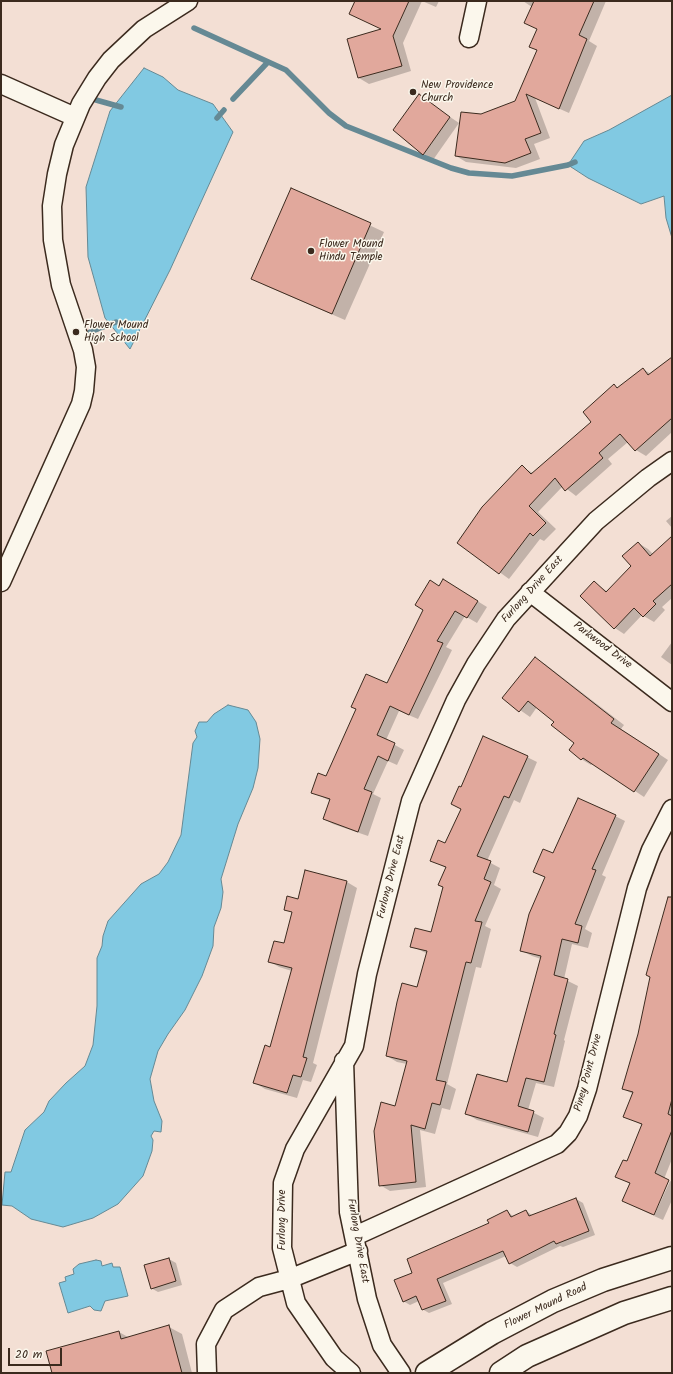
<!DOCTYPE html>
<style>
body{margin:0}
#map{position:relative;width:673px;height:1374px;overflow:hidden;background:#f3dfd4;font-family:Kalam,sans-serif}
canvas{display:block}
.frame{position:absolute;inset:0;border:2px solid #3b2a1e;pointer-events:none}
.scale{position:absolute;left:8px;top:1348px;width:54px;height:18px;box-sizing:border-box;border:2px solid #3b2a1e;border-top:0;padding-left:5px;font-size:12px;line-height:14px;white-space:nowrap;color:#3b2a1e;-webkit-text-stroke:3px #fbf7ec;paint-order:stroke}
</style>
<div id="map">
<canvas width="673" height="1374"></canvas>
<div class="frame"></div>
<div class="scale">20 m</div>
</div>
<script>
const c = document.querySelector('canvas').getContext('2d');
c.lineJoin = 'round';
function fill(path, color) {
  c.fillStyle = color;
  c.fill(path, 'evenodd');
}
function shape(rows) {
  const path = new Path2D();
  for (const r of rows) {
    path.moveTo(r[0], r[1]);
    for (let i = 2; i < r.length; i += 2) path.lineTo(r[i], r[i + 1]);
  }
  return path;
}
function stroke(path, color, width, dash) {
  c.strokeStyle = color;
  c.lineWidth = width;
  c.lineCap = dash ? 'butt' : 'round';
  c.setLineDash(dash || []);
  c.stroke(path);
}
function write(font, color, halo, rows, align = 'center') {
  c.font = font + ' Kalam,sans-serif';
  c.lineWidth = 3;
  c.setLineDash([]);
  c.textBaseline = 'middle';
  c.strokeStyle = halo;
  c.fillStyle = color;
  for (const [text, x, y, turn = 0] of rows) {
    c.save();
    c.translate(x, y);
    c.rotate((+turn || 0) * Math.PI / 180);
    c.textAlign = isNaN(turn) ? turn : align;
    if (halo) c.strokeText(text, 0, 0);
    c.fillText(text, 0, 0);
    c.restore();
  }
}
const water = shape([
 [144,68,163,77,178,90,213,104,233,132,170,270,130,349,105,318,88,257,86,187,110,111,144,68],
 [672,95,672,238,666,218,664,196,641,204,588,178,568,165,584,141,609,130,672,95],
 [228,705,248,710,256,722,260,739,258,768,253,788,238,824,221,879,223,892,221,908,214,927,213,946,202,976,185,1010,168,1034,158,1051,150,1079,154,1101,162,1121,161,1132,154,1131,151,1136,153,1140,152,1151,143,1176,118,1204,93,1218,63,1227,31,1219,12,1206,2,1205,5,1172,11,1172,25,1130,44,1112,49,1101,66,1083,85,1066,93,1045,97,1006,97,958,102,946,103,936,108,921,141,884,159,874,168,862,181,835,193,743,197,737,195,731,199,722,207,722,214,714,228,705],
 [96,1260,101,1261,102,1266,112,1263,113,1267,120,1267,128,1296,105,1301,101,1311,94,1310,90,1306,68,1313,59,1283,66,1281,65,1277,74,1274,73,1269,79,1264,96,1260]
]);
fill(water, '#81c9e2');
stroke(water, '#658994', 1);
fill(shape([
 [357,1,439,1,436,7,422,1,403,43,411,71,369,84,359,78,348,39,382,29,351,14],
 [523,1,606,1,589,41,597,46,569,113,535,98,550,138,534,144,540,159,516,168,466,162,456,156,481,115,515,102,538,50,538,29,532,7],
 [419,96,459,123,433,160,408,143],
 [292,189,384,232,345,320,266,286,253,278],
 [672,358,672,432,646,456,636,450,628,442,608,459,612,464,576,496,563,486,538,512,556,529,544,541,540,539,509,579,458,542,522,467,533,473,592,422,614,386,618,388,643,369,651,374],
 [672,516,672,528,666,521],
 [672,537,672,598,662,607,665,610,654,622,642,615,624,634,615,628,594,582,608,592,632,566,638,543,648,549,653,554],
 [453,586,487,607,477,623,465,616,446,647,452,650,418,719,399,711,386,740,404,750,397,765,388,761,373,794,381,798,368,836,333,824,324,819,330,801,313,792,327,777,357,710,352,707,387,685,440,587],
 [672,642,672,665,661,657],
 [535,658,545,664,624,725,621,729,668,760,644,797,593,763,591,765,581,759,575,743,555,722,537,707,530,717,503,698],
 [527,757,537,762,520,803,514,800,487,861,500,868,494,885,501,889,485,926,491,929,481,968,476,967,447,1084,456,1089,450,1110,442,1108,435,1134,420,1130,426,1187,390,1191,380,1185,396,1107,407,1064,397,1062,387,1056,418,988,428,954,411,946,432,934,444,887,446,868,431,860,446,844,461,809,461,788],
 [615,816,625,821,602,875,606,877,585,929,592,933,588,948,572,944,564,979,578,986,564,1040,565,1041,554,1087,536,1083,528,1110,544,1118,538,1137,477,1120,467,1114,508,1084,541,959,532,956,522,951,546,878,535,871,554,854],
 [306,871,347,882,357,888,313,1063,317,1065,311,1082,303,1080,297,1098,265,1089,255,1083,271,1048,292,971,279,967,269,961,284,945,293,913,285,909,298,900],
 [671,896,672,1159,664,1179,668,1180,652,1215,623,1201,630,1184,617,1176,628,1163,642,1125,624,1116,633,1094,623,1089,639,1034,651,977,647,975,662,920],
 [670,1181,672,1182,672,1200,663,1220,654,1216],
 [576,1199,583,1203,595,1235,563,1247,560,1246,517,1267,510,1263,506,1256,443,1283,452,1304,429,1313,422,1309,419,1301,410,1305,403,1301,414,1273,507,1211,514,1217,526,1211,532,1215],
 [169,1259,176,1263,182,1285,158,1292,151,1288,145,1266],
 [169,1327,182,1334,192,1373,53,1373,119,1332,128,1337]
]), '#0003');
stroke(shape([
 [194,28,286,70,329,113,346,126,451,168,469,173,512,176,568,165,575,162],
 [233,99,268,62],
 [96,100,121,107],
 [217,118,224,110],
 [90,332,116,322]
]), '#658994', 5.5);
const building = shape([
 [355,1,409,1,393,36,402,66,358,78,347,39,381,29,349,14,355,1],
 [534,1,594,1,579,35,587,39,559,109,526,94,541,133,525,139,531,153,505,163,455,156,461,112,481,114,515,101,537,50,529,47,537,29,524,23,534,1],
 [419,94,450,117,423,155,393,130,419,94],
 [291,188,371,223,332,314,251,279,291,188],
 [672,357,672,418,635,451,620,434,599,453,603,458,565,491,555,478,529,506,546,523,533,536,530,533,499,574,457,543,482,507,522,465,531,474,591,422,583,412,614,384,617,388,643,368,648,375,672,357],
 [672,536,672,584,653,601,656,604,643,617,634,608,614,629,580,596,594,581,606,592,631,566,622,556,638,542,650,556,672,536],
 [443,579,478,601,467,618,455,611,437,641,443,643,409,715,390,706,377,735,395,743,388,761,378,756,364,789,372,792,358,832,323,819,330,799,311,793,318,773,326,776,356,709,351,707,366,674,387,683,423,610,415,605,430,580,439,586,443,579],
 [535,657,614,719,611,723,659,754,634,792,583,758,581,760,569,750,574,743,551,725,554,722,528,701,519,712,502,698,535,657],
 [483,736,528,756,509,798,504,796,477,856,491,861,484,879,491,882,475,921,482,922,471,963,466,962,436,1080,446,1082,440,1105,432,1103,425,1129,411,1125,416,1182,379,1186,374,1131,381,1102,395,1106,407,1061,386,1056,397,1002,402,983,417,987,427,951,410,947,415,928,431,932,443,887,438,885,446,867,430,861,438,840,445,843,461,809,451,804,459,786,461,787,483,736],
 [578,798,616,815,592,869,596,870,575,924,582,926,578,943,562,939,554,975,568,979,554,1034,556,1035,544,1082,526,1078,518,1106,534,1111,528,1132,465,1114,477,1074,507,1082,541,956,520,951,529,914,545,877,533,872,543,849,553,853,578,798],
 [305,870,347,881,303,1057,307,1058,301,1077,293,1075,287,1093,253,1083,265,1045,270,1047,292,968,268,962,274,941,284,943,292,912,284,910,287,896,298,899,305,870],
 [668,897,672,897,672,1099,668,1114,672,1116,672,1130,655,1173,669,1180,654,1215,622,1201,630,1183,615,1177,623,1160,627,1161,642,1124,623,1117,633,1092,622,1089,638,1034,650,977,646,975,668,897],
 [576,1198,589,1231,556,1244,554,1241,509,1264,503,1251,437,1279,446,1301,422,1310,416,1296,403,1302,394,1280,412,1273,407,1259,489,1223,487,1220,507,1210,511,1217,526,1210,529,1216,576,1198],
 [169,1258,176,1281,151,1289,144,1265,169,1258],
 [169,1325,182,1373,52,1373,46,1351,119,1331,121,1339,169,1325]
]);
fill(building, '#e1a89c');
stroke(building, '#3b2a1e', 1);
const minor = shape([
 [469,38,477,1],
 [1,84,75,117],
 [1,582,81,404,84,391,86,367,83,350,61,285,53,240,52,206,57,174,64,145,81,104,97,78,111,60,144,29,188,1],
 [530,592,672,702],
 [344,1061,349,1212,367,1299,382,1345,401,1373],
 [355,1236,557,1144,568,1133,578,1116,587,1089,637,888,651,850,672,809],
 [207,1373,206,1344,224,1310,259,1287,289,1279,358,1251],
 [351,1373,334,1358,296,1303,282,1248,283,1183,295,1149,354,1046,367,974,411,801,456,700,476,664,506,619,596,521,648,478,672,461]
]);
const major = shape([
 [427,1373,492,1333,553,1301,603,1280,672,1258],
 [501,1373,527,1356,624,1313,672,1298]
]);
stroke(minor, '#3b2a1e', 21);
stroke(major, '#3b2a1e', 25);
stroke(minor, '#fbf7ec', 18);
stroke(major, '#fbf7ec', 22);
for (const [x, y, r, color] of [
 [413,92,4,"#3b2a1e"],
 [311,251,4,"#3b2a1e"],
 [76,332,4,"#3b2a1e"]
]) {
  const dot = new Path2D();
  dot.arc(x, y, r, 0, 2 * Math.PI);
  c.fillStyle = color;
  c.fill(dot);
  stroke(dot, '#fbf7ec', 1.5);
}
write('11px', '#3b2a1e', '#fbf7ec', [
 ["New Providence",421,86],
 ["Church",421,99],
 ["Flower Mound",319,245],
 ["Hindu Temple",319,258],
 ["Flower Mound",84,326],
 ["High School",84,339]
], 'left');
write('11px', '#3b2a1e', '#fbf7ec', [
 ["Furlong Drive East",533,590,-48],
 ["Parkwood Drive",602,646,37],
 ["Furlong Drive East",392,877,-76],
 ["Piney Point Drive",589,1073,-75],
 ["Furlong Drive",283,1220,-90],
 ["Furlong Drive East",357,1241,80],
 ["Flower Mound Road",546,1307,-26]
]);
</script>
